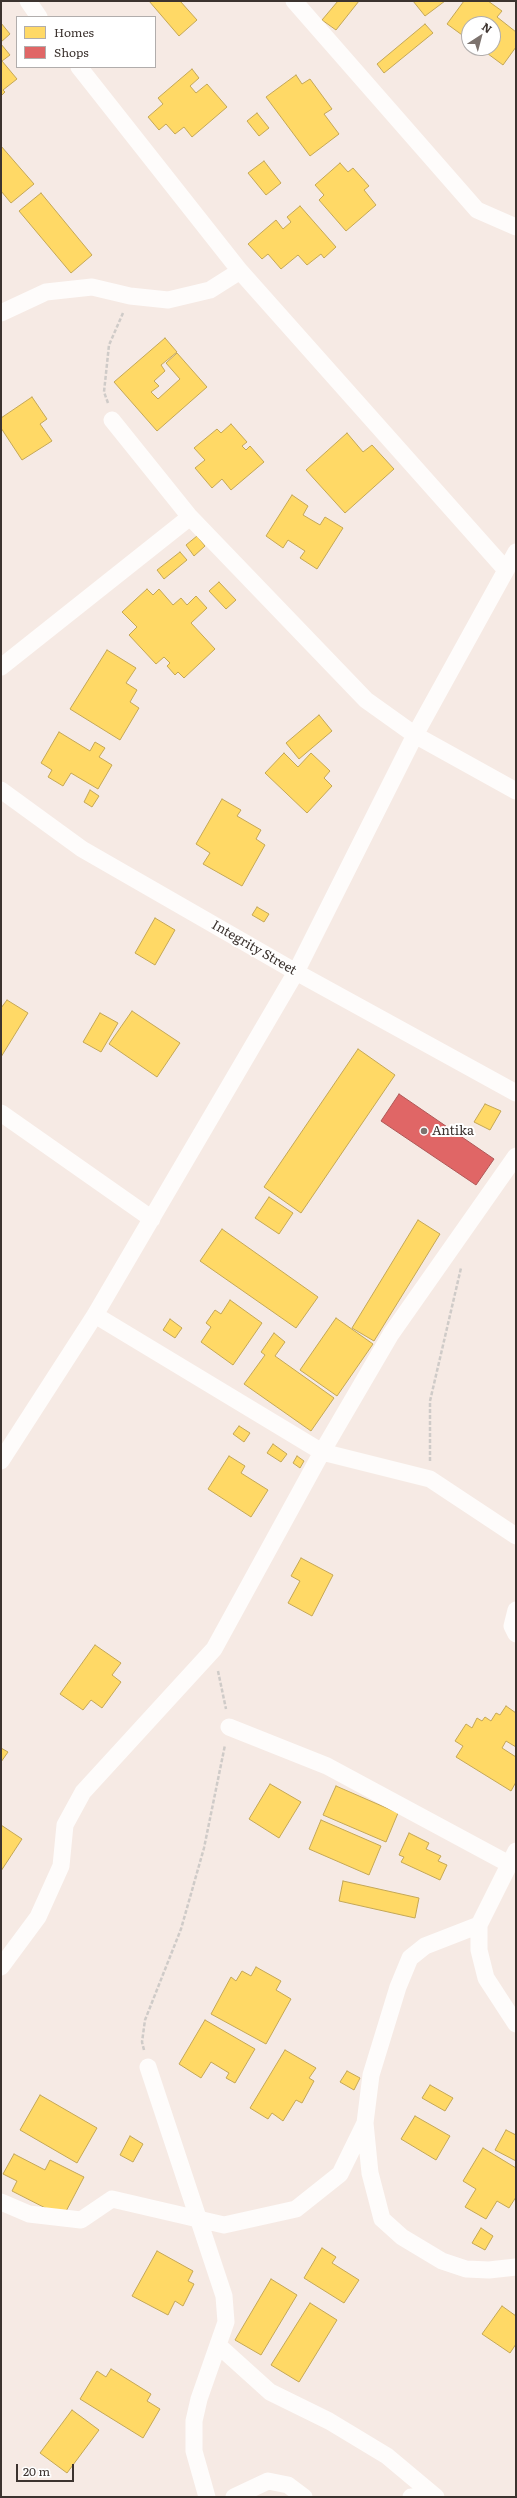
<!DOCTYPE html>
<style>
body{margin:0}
#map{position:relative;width:517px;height:2498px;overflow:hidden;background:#f6eae4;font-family:Literata,serif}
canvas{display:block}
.frame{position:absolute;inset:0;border:2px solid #3c332f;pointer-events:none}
.legend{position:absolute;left:16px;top:16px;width:140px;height:52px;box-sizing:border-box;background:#fff;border:1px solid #b1adac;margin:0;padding:5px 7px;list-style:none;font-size:12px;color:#3c332f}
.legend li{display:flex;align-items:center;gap:8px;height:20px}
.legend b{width:20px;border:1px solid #b1adac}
.north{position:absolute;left:461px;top:16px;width:40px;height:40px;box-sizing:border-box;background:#fff;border:1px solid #b1adac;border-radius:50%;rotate:36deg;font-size:11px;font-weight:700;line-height:16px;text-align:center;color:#3c332f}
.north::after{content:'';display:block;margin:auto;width:14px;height:18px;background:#7d736e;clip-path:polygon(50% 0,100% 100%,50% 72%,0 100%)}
.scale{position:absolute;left:16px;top:2464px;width:58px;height:18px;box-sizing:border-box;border:2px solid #3c332f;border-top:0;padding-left:5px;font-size:12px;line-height:14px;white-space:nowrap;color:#3c332f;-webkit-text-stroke:3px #fff;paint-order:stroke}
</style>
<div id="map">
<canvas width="517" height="2498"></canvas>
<div class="frame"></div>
<ul class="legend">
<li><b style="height:11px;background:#ffd966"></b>Homes</li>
<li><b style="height:11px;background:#e06666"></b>Shops</li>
</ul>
<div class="north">N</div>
<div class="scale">20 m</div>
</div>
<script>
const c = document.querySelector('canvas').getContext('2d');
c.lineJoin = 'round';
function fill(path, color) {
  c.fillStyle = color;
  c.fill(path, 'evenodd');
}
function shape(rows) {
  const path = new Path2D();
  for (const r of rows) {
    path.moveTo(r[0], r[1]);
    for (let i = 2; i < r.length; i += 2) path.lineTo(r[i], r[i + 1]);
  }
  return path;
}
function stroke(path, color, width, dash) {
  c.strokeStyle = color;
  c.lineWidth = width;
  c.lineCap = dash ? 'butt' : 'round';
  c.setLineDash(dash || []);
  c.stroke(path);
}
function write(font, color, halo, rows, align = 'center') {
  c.font = font + ' Literata,serif';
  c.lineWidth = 4;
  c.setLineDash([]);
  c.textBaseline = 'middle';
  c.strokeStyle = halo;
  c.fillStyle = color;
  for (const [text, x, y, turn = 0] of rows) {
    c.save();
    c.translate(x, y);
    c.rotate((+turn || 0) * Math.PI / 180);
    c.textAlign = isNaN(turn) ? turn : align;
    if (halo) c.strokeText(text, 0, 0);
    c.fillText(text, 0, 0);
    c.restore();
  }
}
const homes = shape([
 [149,1,180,1,197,20,179,36,149,1],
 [338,1,359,1,336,30,322,20,338,1],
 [413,1,445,1,425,16,413,1],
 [464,1,488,1,502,11,497,17,516,32,516,47,503,65,480,48,493,48,493,24,469,24,469,40,447,24,464,1],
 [1,23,10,34,1,42,1,23],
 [425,24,433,33,384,73,377,64,425,24],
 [1,44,10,55,2,61,17,79,3,90,5,92,1,96,1,44],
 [192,69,199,78,190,86,196,93,207,84,227,107,192,137,184,127,175,134,166,124,159,130,148,117,163,104,158,98,192,69],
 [296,75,302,84,310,79,332,109,324,114,339,134,310,156,266,97,296,75],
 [257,113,269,128,259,136,247,121,257,113],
 [1,146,34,184,11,203,1,191,1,146],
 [264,161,281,183,266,195,248,173,264,161],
 [340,163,348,172,353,168,369,186,364,190,376,205,346,231,319,200,324,195,315,185,340,163],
 [41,193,92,255,71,273,19,211,41,193],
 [300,206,336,247,324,258,321,254,307,265,298,255,281,269,268,254,262,259,248,244,276,220,283,229,291,222,287,217,300,206],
 [165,338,177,352,161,365,165,371,154,381,159,386,151,392,158,399,180,379,166,363,177,353,207,387,157,431,114,382,165,338],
 [32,397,47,419,40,424,52,441,22,460,1,428,1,418,32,397],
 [231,424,247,442,242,446,246,450,250,446,264,462,231,490,222,479,212,488,195,468,205,460,194,448,217,429,221,433,231,424],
 [347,433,363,452,372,445,394,469,345,513,306,470,347,433],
 [292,495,308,506,303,515,320,525,325,517,343,528,317,569,300,558,305,551,288,540,283,548,266,536,292,495],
 [197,536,205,546,194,556,186,545,197,536],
 [180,552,187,560,164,579,157,570,180,552],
 [219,582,236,600,226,609,209,591,219,582],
 [147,589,153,595,159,589,173,605,181,598,187,605,196,596,207,608,191,623,215,649,184,678,178,672,175,675,167,666,170,663,164,657,156,664,129,635,137,627,122,612,147,589],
 [107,650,136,668,126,683,137,690,130,702,139,708,120,740,70,709,107,650],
 [319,715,332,731,299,759,286,743,319,715],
 [59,732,90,751,95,742,105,748,99,757,112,765,98,789,71,773,63,786,48,777,52,770,41,763,59,732],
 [284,753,298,767,311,753,330,771,324,778,332,786,307,813,265,773,284,753],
 [90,790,99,796,92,807,84,802,90,790],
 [222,799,241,810,237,816,261,830,256,839,265,845,242,886,203,864,210,853,196,844,222,799],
 [257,907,269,914,264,922,252,915,257,907],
 [155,918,175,930,155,965,135,953,155,918],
 [7,1000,28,1013,1,1057,1,1008,7,1000],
 [132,1011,180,1043,157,1077,109,1044,132,1011],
 [100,1013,118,1023,101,1052,83,1042,100,1013],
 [358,1049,395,1075,301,1213,264,1187,358,1049],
 [485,1104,501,1111,490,1130,474,1122,485,1104],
 [269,1197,293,1213,279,1234,255,1218,269,1197],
 [418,1220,440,1234,374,1341,352,1328,418,1220],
 [222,1229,318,1297,296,1328,200,1261,222,1229],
 [230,1300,262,1323,233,1365,201,1342,211,1327,206,1323,215,1310,221,1314,230,1300],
 [336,1318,373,1344,337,1396,300,1370,336,1318],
 [170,1319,182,1328,175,1338,163,1330,170,1319],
 [274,1333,285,1342,275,1356,334,1398,311,1431,244,1384,265,1355,261,1352,274,1333],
 [239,1426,250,1433,244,1442,233,1434,239,1426],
 [273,1444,287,1454,281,1462,267,1453,273,1444],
 [229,1456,245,1466,241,1473,268,1490,251,1517,208,1489,229,1456],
 [297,1456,304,1461,300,1468,293,1463,297,1456],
 [301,1558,333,1575,312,1616,288,1603,300,1581,291,1576,301,1558],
 [95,1645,121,1663,112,1675,121,1682,102,1708,91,1700,83,1710,60,1694,95,1645],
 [506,1706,516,1713,516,1747,506,1741,502,1748,516,1757,516,1782,511,1791,456,1757,463,1746,455,1741,466,1724,472,1728,477,1718,482,1721,485,1717,491,1721,496,1713,500,1715,506,1706],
 [1,1748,8,1752,1,1762,1,1748],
 [270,1784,301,1802,279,1838,249,1819,270,1784],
 [336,1786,398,1813,386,1842,323,1815,336,1786],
 [321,1820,381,1846,369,1875,309,1849,321,1820],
 [1,1825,22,1839,1,1871,1,1825],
 [409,1833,429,1843,426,1849,441,1856,438,1861,447,1865,440,1880,401,1862,404,1857,399,1855,409,1833],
 [343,1881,419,1898,415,1918,339,1901,343,1881],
 [256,1967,281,1981,276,1990,291,1999,266,2044,211,2014,231,1977,236,1981,242,1971,251,1976,256,1967],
 [205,2020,255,2049,235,2083,226,2078,229,2073,211,2062,201,2078,179,2064,205,2020],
 [285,2050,316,2068,309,2078,314,2081,302,2103,296,2100,283,2121,272,2113,268,2119,250,2108,285,2050],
 [347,2071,360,2078,354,2090,340,2082,347,2071],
 [430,2085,453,2098,445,2111,422,2098,430,2085],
 [40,2095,97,2128,77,2163,20,2130,40,2095],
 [415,2116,450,2136,436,2160,401,2139,415,2116],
 [506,2130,516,2135,516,2161,495,2150,506,2130],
 [130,2136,143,2144,133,2162,120,2155,130,2136],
 [483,2148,516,2168,516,2197,509,2208,497,2201,486,2219,465,2207,476,2189,463,2181,483,2148],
 [14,2154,45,2170,50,2160,84,2177,63,2217,12,2191,17,2181,3,2174,14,2154],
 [481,2228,493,2236,485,2250,472,2243,481,2228],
 [322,2248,336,2257,332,2263,359,2280,344,2303,304,2278,322,2248],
 [157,2251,193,2271,188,2281,194,2284,183,2306,175,2301,168,2315,132,2296,157,2251],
 [271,2279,297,2295,261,2355,235,2340,271,2279],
 [310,2303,337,2320,299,2382,271,2365,310,2303],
 [502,2306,516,2316,516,2344,510,2353,482,2334,502,2306],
 [111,2369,151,2394,147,2401,160,2409,143,2438,80,2399,97,2371,106,2377,111,2369],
 [72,2410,99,2430,67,2473,40,2453,72,2410]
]);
fill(homes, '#ffd966');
stroke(homes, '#c4a756', 1);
const shops = shape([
 [399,1094,494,1159,476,1185,381,1121,399,1094]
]);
fill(shops, '#e06666');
stroke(shops, '#af5756', 1);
stroke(shape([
 [108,403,104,392,109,345,123,313],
 [430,1461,430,1401,461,1268],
 [218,1671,226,1709],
 [144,2050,142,2042,145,2020,181,1929,204,1848,225,1745]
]), '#cfcbc8', 2.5, [4, 2]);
stroke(shape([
 [28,1,39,17],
 [294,1,477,210,516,227],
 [79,67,240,271,506,570],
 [1,313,46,292,92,287,130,296,168,300,210,290,240,271],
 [112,420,190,517,366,700,415,735,516,791],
 [1,667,190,517],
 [1,790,82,849,296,972,516,1093],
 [1,1113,152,1219],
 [95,1315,322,1452,430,1479,516,1536],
 [1,1461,95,1315,296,972,415,735,516,552],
 [516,1610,512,1626,516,1634],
 [229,1727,327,1766,509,1864],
 [516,1851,479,1925,479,1950,486,1978,516,2024],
 [479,1925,425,1946,410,1958,398,1987,371,2075,365,2123,370,2173,382,2219,402,2237,442,2261,466,2269,489,2270,516,2267],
 [1,1967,38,1917,61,1866,65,1825,83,1792,214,1649,322,1452,391,1334,516,1156],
 [148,2067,224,2296,226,2322,199,2399,194,2421,194,2451,207,2497],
 [1,2202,29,2214,81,2220,112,2199,224,2225,296,2209,340,2174,365,2123],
 [219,2346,270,2392,329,2421,387,2456,436,2497],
 [234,2497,268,2481,288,2485,304,2497],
 [411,2497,430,2497]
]), '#fefcfb', 17);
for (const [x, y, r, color] of [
 [424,1131,4,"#7d736e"]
]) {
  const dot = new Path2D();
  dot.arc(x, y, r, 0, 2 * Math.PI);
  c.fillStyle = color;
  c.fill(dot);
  stroke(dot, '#fff', 1.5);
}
write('13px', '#3c332f', '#fff', [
 ["Integrity Street",254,948,30]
]);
write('13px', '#3c332f', '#fff', [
 ["Antika",432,1131]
], 'left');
</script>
